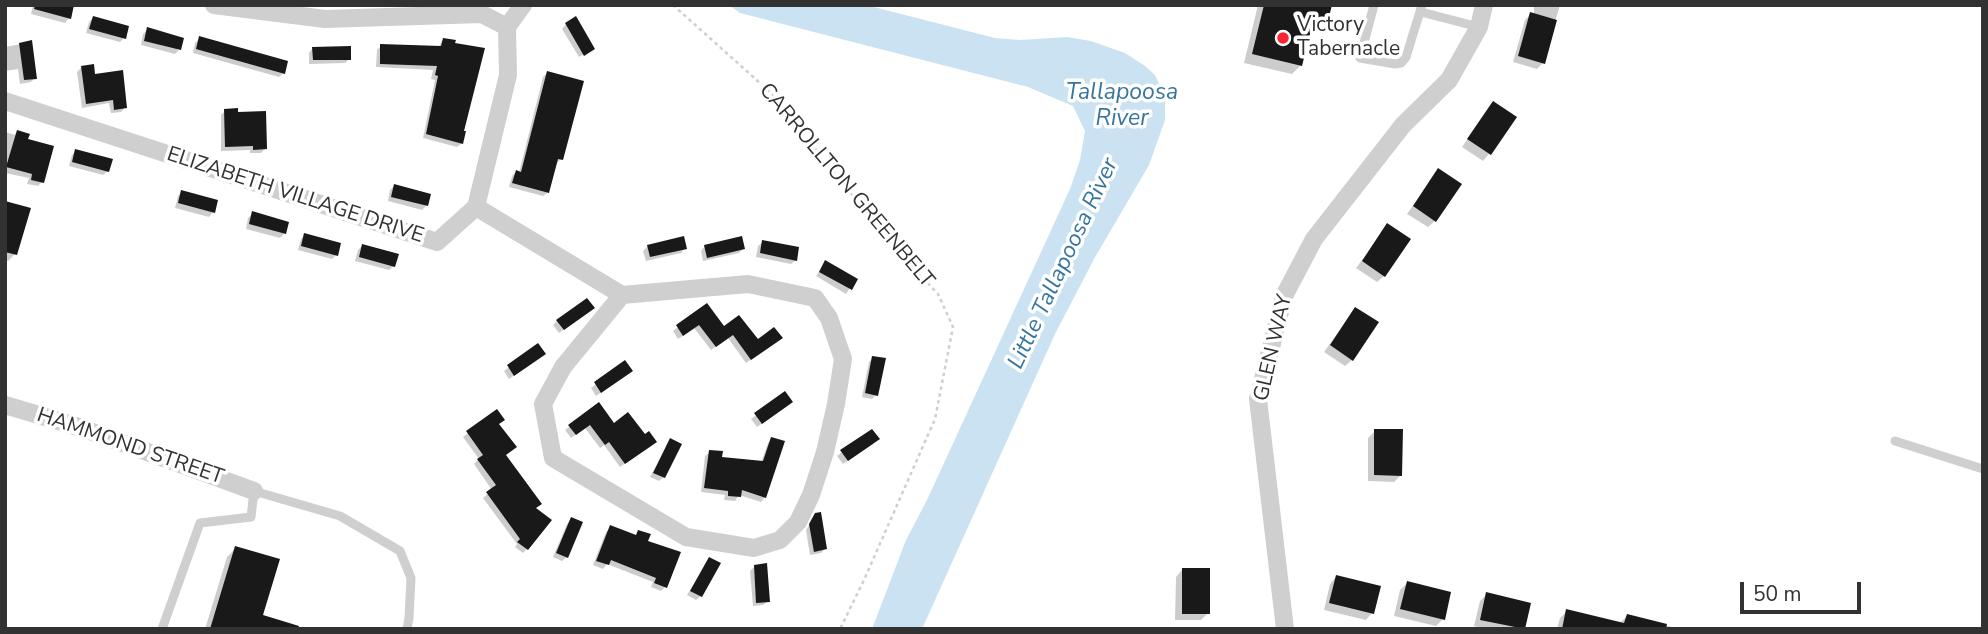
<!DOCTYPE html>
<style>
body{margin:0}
#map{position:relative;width:1988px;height:634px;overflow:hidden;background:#fff;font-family:"Nunito Sans",sans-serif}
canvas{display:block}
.frame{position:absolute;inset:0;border:7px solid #323232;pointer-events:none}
.scale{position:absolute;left:1740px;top:582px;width:121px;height:32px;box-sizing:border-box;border:4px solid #323232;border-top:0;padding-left:9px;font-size:21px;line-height:24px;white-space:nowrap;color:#323232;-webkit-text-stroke:5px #fff;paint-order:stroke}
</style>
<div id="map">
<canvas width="1988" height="634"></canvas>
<div class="frame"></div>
<div class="scale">50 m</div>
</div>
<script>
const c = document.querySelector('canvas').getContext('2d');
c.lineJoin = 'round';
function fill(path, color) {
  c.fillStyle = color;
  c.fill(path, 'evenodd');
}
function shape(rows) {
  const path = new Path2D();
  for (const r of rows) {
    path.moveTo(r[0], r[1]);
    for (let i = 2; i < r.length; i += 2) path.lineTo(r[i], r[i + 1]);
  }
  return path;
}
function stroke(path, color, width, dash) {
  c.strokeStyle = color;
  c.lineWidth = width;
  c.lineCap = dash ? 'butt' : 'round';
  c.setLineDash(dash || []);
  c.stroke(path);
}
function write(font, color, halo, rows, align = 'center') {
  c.font = font + ' "Nunito Sans",sans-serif';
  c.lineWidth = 7;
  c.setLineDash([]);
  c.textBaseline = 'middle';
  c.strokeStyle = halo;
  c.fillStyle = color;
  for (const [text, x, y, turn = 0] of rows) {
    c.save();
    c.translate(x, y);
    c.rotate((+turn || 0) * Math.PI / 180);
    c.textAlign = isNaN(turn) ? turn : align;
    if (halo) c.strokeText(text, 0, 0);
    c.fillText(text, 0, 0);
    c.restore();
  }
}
fill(shape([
 [729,5,866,5,995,38,1020,40,1067,37,1091,41,1125,53,1145,66,1155,75,1165,96,1165,120,1149,165,1094,259,1055,334,922,629,872,629,906,540,927,500,1070,189,1080,160,1085,131,1073,106,1028,87,740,13]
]), '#cae2f1');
fill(shape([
 [33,5,63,5,69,18,65,23,31,14],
 [1258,5,1330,5,1326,20,1317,30,1310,28,1301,65,1292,74,1244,63],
 [1534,5,1560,5,1543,63,1537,69,1513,62,1525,20,1531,14,1534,15],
 [93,18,124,38,120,42,86,33,89,22],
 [566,24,591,50,579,57,562,29],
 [148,29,179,50,175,54,141,45,143,34],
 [200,38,284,73,279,77,193,53,195,43],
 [443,40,462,132,462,143,457,147,423,138,435,80,431,79,433,70,376,67,377,50,381,46,438,48],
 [31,42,35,78,31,82,20,84,18,69,5,71,5,47],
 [313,48,349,59,345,63,309,64,309,53],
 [81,68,94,76,126,107,121,112,111,113,109,103,82,108,77,72],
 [547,73,561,159,557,163,548,192,543,196,509,187,512,176,516,172,519,173,543,77],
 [1493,103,1489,154,1483,161,1462,147],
 [225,111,236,114,265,149,261,153,250,153,250,150,221,151,221,115],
 [5,132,15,135,17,132,26,140,42,182,38,186,27,184,29,178,5,173],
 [76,151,108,171,103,175,69,166,72,155],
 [1439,170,1435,221,1428,227,1407,214],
 [395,185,426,206,422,210,388,201,390,190],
 [182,192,213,212,209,217,175,208,178,196],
 [5,203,15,254,8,261,5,260],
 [253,213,287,223,284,234,280,238,246,229,248,218],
 [1388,225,1384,276,1377,282,1356,268],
 [305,235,336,255,332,259,298,250,301,239],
 [763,242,796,260,791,264,756,257,758,246],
 [362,246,394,266,389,270,355,261,358,250],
 [648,246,685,248,681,253,646,261,643,251],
 [705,246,743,249,739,253,703,261,701,251],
 [825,262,856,279,846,294,816,276],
 [707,305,723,328,758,342,776,342,746,363,728,338,711,350,694,328,678,339,673,331],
 [1355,309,1352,360,1345,366,1324,352],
 [589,312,559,333,553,325,557,321],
 [538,346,539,358,509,379,504,371],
 [873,358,876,395,872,399,862,397,869,362],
 [624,362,626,375,596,396,591,388],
 [785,393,787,406,757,427,751,419],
 [599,405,614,425,650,446,620,467,604,445,600,448,585,428,571,438,565,430],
 [497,411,504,455,535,509,527,549,523,553,515,547,517,544,483,498,492,490,474,464,479,459,463,437],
 [1375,431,1401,475,1394,482,1368,481,1368,438],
 [772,439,765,497,761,502,739,495,735,501,724,500,725,495,701,492,705,456,710,452,720,458,761,463,768,443],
 [670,440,664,477,659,481,650,477],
 [873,444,843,464,837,456,842,452],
 [816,514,825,549,821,553,810,555,806,530],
 [571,519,567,557,562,561,553,557,567,524],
 [611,527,635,536,639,532,646,542,665,587,661,591,651,587,653,582,607,564,603,569,593,565,606,532],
 [236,548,261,616,302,629,205,629,227,557],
 [709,559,701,596,696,600,687,595],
 [755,566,768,601,763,605,753,606,750,571],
 [1182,570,1208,613,1201,620,1175,620,1176,577],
 [1336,577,1372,613,1366,620,1324,610,1330,584],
 [1407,583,1443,619,1436,626,1394,616,1400,590],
 [1487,594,1529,604,1523,629,1485,629,1474,626,1480,601],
 [1567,611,1619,624,1627,616,1680,629,1557,629,1560,618]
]), '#0003');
fill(shape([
 [35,5,74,5,71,19,34,9],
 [1264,5,1332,5,1328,21,1314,18,1302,66,1252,54],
 [1530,12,1557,20,1545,64,1518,56],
 [93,16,129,26,126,39,89,29],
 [576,16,595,49,584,56,565,23],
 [147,27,184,38,181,50,144,41],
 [199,36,288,61,285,74,196,49],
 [443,38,456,40,455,43,485,48,464,131,466,131,463,144,426,134,438,76,435,75,437,66,380,64,380,44,441,46],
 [32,40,37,79,24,80,19,43],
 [351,46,351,60,313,60,312,47],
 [94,64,95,74,123,70,127,108,114,110,113,100,86,104,81,66],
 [547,71,584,81,563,160,558,159,549,193,512,183,516,170,521,172],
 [1493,101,1517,117,1491,155,1467,139],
 [238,108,238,112,266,111,267,149,253,150,253,146,225,147,224,109],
 [17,130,30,134,28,139,54,146,44,183,31,180,32,174,6,167],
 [75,149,113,159,109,172,72,162],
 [1438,168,1462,184,1436,222,1413,206],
 [394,184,431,194,428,206,391,197],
 [181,190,218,200,215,213,178,203],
 [5,201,31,208,17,255,5,252],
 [252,211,289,222,286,234,249,224],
 [1387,223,1411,239,1385,277,1362,261],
 [304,233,341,243,338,256,301,246],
 [684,236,687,249,650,257,647,245],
 [742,236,745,249,707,258,704,245],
 [762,240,799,247,797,261,760,253],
 [362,244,399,254,395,267,359,257],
 [825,260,858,279,852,290,819,272],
 [587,298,595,308,564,330,556,320],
 [707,303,724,326,739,315,758,339,774,327,783,338,751,360,733,335,716,347,699,325,683,336,676,325],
 [1355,307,1379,322,1353,361,1330,345],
 [538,343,546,354,514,376,507,365],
 [872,356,886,358,878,396,865,393],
 [625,360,633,371,601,393,594,382],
 [785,391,793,402,762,424,754,413],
 [599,402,614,423,628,412,645,434,649,431,657,442,625,464,609,442,605,445,590,425,576,435,568,425],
 [497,409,505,420,499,424,517,447,506,455,542,504,536,508,552,520,528,550,517,542,520,539,486,492,496,485,477,459,483,455,466,431],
 [872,429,880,439,848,461,840,450],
 [1374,429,1403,429,1402,476,1374,475],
 [771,437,785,441,766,498,742,490,741,497,728,496,728,491,704,488,709,450,723,451,722,457,763,461],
 [670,438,682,444,665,478,653,473],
 [821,512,827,549,814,552,809,524,815,513],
 [571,517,583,522,568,558,556,553],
 [610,525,636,535,638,530,651,534,648,541,681,552,667,588,654,583,656,578,611,560,609,565,596,561],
 [235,546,280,559,263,615,299,626,298,629,210,629],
 [709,557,721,563,702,597,690,591],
 [767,563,770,602,756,603,754,565],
 [1182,568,1210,568,1210,614,1182,614],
 [1336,575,1381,586,1374,614,1329,603],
 [1407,581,1451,592,1445,620,1400,609],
 [1486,592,1531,603,1525,629,1480,620],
 [1566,609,1624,623,1627,614,1667,624,1666,629,1562,629]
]), '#191919');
stroke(shape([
 [673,5,770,92,892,245,938,294,953,327,935,419,864,580,840,629]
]), '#cfcfcf', 2.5, [3.5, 3.5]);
stroke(shape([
 [1374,5,1360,58,1395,64,1401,63,1406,57,1422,5],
 [1421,12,1479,27],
 [1895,441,1983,469],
 [162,629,200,523,251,517,254,491,340,516,400,551,411,578,409,618,407,629]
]), '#cfcfcf', 9);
stroke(shape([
 [214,5,325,19,482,14,507,27],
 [507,27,523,5],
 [5,101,437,242,476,207,508,75,507,27],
 [476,207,622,295],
 [748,284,815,298,829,318,843,359,836,404,825,452,811,495,798,522,780,540,754,548,686,537,553,458,543,404,563,367,622,295,748,284],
 [5,405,79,427,254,491],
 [1285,629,1258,399,1284,296,1314,239,1403,125,1449,80,1479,27,1484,5]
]), '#cfcfcf', 18);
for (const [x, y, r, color] of [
 [1283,38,7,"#f72536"]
]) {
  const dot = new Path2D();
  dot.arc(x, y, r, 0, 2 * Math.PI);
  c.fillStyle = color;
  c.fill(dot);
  stroke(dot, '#fff', 2.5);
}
write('21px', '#323232', '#fff', [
 ["Victory",1297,26],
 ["Tabernacle",1297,50]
], 'left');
write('21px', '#323232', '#fff', [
 ["CARROLLTON GREENBELT",846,186,50],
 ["ELIZABETH VILLAGE DRIVE",295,196,18],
 ["GLEN WAY",1274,348,-77],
 ["HAMMOND STREET",130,447,19]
]);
write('italic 23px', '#36769e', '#fff', [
 ["Tallapoosa",1122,93],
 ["River",1122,119],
 ["Little Tallapoosa River",1064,264,-65]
]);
</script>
